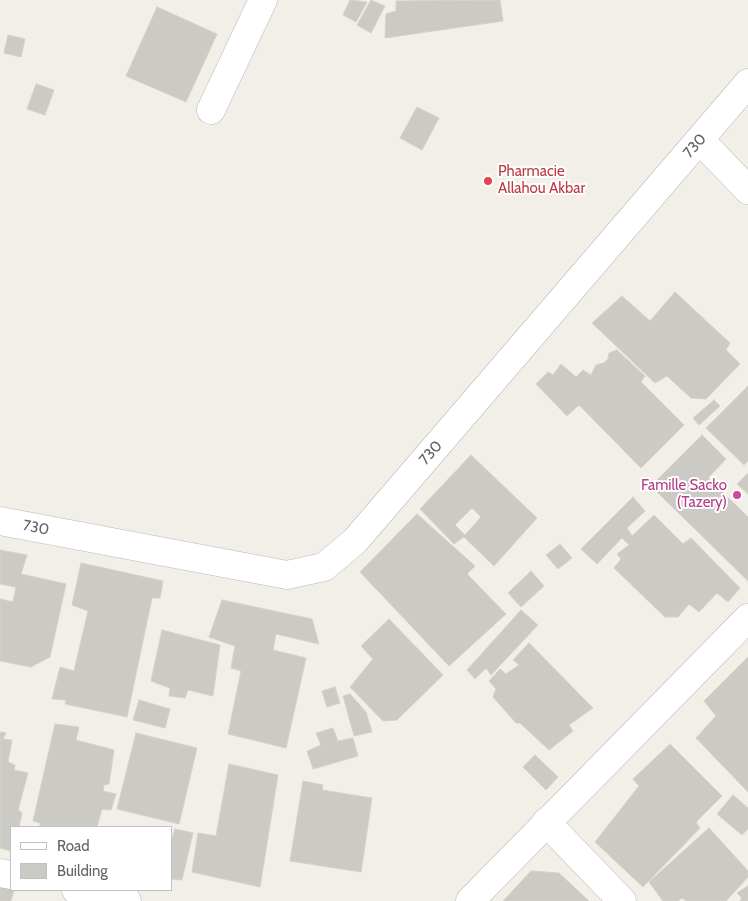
<!DOCTYPE html>
<style>
body{margin:0}
#map{position:relative;width:748px;height:901px;overflow:hidden;background:#f1efe8;font-family:Cabin,sans-serif}
canvas{display:block}
.legend{position:absolute;left:10px;top:826px;width:162px;height:65px;box-sizing:border-box;background:#fff;border:1px solid #bfc1c3;margin:0;padding:6px 9px;list-style:none;font-size:15px;color:#5f6368}
.legend li{display:flex;align-items:center;gap:10px;height:25px}
.legend b{width:25px;border:1px solid #bfc1c3}
</style>
<div id="map">
<canvas width="748" height="901"></canvas>
<ul class="legend">
<li><b style="height:6px;background:#fff"></b>Road</li>
<li><b style="height:14px;background:#cccac5"></b>Building</li>
</ul>
</div>
<script>
const c = document.querySelector('canvas').getContext('2d');
c.lineJoin = 'round';
function fill(path, color) {
  c.fillStyle = color;
  c.fill(path, 'evenodd');
}
function shape(rows) {
  const path = new Path2D();
  for (const r of rows) {
    path.moveTo(r[0], r[1]);
    for (let i = 2; i < r.length; i += 2) path.lineTo(r[i], r[i + 1]);
  }
  return path;
}
function stroke(path, color, width, dash) {
  c.strokeStyle = color;
  c.lineWidth = width;
  c.lineCap = dash ? 'butt' : 'round';
  c.setLineDash(dash || []);
  c.stroke(path);
}
function write(font, color, halo, rows, align = 'center') {
  c.font = font + ' Cabin,sans-serif';
  c.lineWidth = 4;
  c.setLineDash([]);
  c.textBaseline = 'middle';
  c.strokeStyle = halo;
  c.fillStyle = color;
  for (const [text, x, y, turn = 0] of rows) {
    c.save();
    c.translate(x, y);
    c.rotate((+turn || 0) * Math.PI / 180);
    c.textAlign = isNaN(turn) ? turn : align;
    if (halo) c.strokeText(text, 0, 0);
    c.fillText(text, 0, 0);
    c.restore();
  }
}
const building = shape([
 [350,0,367,2,356,22,343,15,350,0],
 [371,0,385,6,371,33,357,25,371,0],
 [500,0,503,21,385,38,386,14,396,11,396,1,500,0],
 [157,7,217,34,186,102,126,76,157,7],
 [8,35,25,39,21,57,4,53,8,35],
 [36,84,54,90,45,115,27,109,36,84],
 [417,107,439,118,422,150,400,138,417,107],
 [675,292,730,343,726,350,740,364,706,399,691,398,667,376,655,383,592,323,622,296,650,321,675,292],
 [617,350,645,376,641,382,684,425,641,468,579,405,567,416,536,384,548,372,553,375,561,364,576,377,583,370,591,375,596,365,604,363,608,359,609,353,617,350],
 [748,386,748,461,744,465,706,428,748,386],
 [714,400,720,406,699,425,693,418,714,400],
 [702,435,726,459,708,478,748,517,748,581,651,486,702,435],
 [471,455,537,518,494,566,464,537,454,544,420,509,471,455],
 [472,508,481,517,465,535,455,525,472,508],
 [747,474,748,475,748,494,737,484,747,474],
 [633,497,645,511,627,528,632,536,654,515,683,544,691,538,740,588,728,602,717,593,699,612,689,604,678,617,665,617,614,568,621,559,617,554,629,545,622,538,597,564,581,549,633,497],
 [417,514,475,566,467,574,506,614,449,666,360,572,417,514],
 [560,544,572,558,558,569,546,555,560,544],
 [0,550,27,555,21,574,66,584,50,657,31,667,0,661,0,599,13,602,16,587,0,584,0,550],
 [81,563,163,581,160,598,152,598,127,717,65,704,66,700,52,699,60,667,74,671,88,611,72,605,81,563],
 [531,571,544,586,521,607,508,593,531,571],
 [222,600,312,619,319,644,276,634,273,650,306,658,286,748,228,734,241,671,231,668,235,646,209,637,222,600],
 [521,610,538,625,491,675,486,668,475,679,467,670,521,610],
 [389,619,443,675,397,720,383,721,350,687,373,659,361,646,389,619],
 [162,630,220,645,213,696,188,690,185,698,169,696,170,688,151,681,162,630],
 [529,643,593,708,569,725,573,731,549,750,520,723,516,723,493,697,496,689,489,681,500,669,506,674,519,665,513,660,529,643],
 [748,657,748,792,696,738,716,716,704,701,748,657],
 [335,687,340,703,327,707,322,691,335,687],
 [350,694,366,712,372,732,354,736,343,696,350,694],
 [139,700,170,709,165,728,133,720,139,700],
 [55,724,79,727,76,740,114,750,109,784,104,785,103,791,116,794,111,810,102,809,97,827,40,827,40,823,33,821,55,724],
 [333,728,338,741,353,738,358,756,313,769,307,751,321,745,316,733,333,728],
 [0,732,6,733,3,739,12,740,8,762,15,765,14,770,28,773,18,810,22,813,19,827,11,827,11,851,0,848,0,732],
 [136,733,197,748,179,824,117,809,136,733],
 [670,744,722,796,696,822,700,828,643,887,595,842,639,786,633,779,670,744],
 [535,755,558,777,546,790,523,767,535,755],
 [229,764,278,775,260,887,192,872,198,833,216,836,229,764],
 [303,781,323,785,322,790,372,798,361,872,290,861,303,781],
 [733,795,748,808,748,829,742,835,717,814,733,795],
 [709,828,748,871,748,877,726,901,686,901,682,898,678,901,663,901,649,882,709,828],
 [175,829,193,833,182,880,171,879,171,841,175,829],
 [531,871,559,873,589,901,503,901,531,871],
 [748,886,748,901,740,901,742,898,737,893,748,886],
 [0,887,14,890,11,901,0,901,0,887]
]);
fill(building, '#cccac5');
stroke(building, '#d6d1c6', 1);
const minor = shape([
 [211,110,263,0],
 [700,140,748,190],
 [0,521,287,575,324,567,355,541,748,83],
 [546,822,622,901],
 [0,873,11,875],
 [76,890,127,901],
 [470,901,748,618]
]);
stroke(minor, '#b5b8bc', 29);
stroke(minor, '#fff', 28);
for (const [x, y, r, color] of [
 [488,181,5,"#e0444e"],
 [737,495,5,"#d1479c"]
]) {
  const dot = new Path2D();
  dot.arc(x, y, r, 0, 2 * Math.PI);
  c.fillStyle = color;
  c.fill(dot);
  stroke(dot, '#fff', 2);
}
write('15px', '#5f6368', '#fff', [
 ["730",695,146,-49],
 ["730",431,453,-49],
 ["730",36,528,11]
]);
write('15px', '#be3a42', '#fff', [
 ["Pharmacie",498,172],
 ["Allahou Akbar",498,189]
], 'left');
write('15px', '#b23c85', '#fff', [
 ["Famille Sacko",727,486],
 ["(Tazery)",727,503]
], 'right');
</script>
